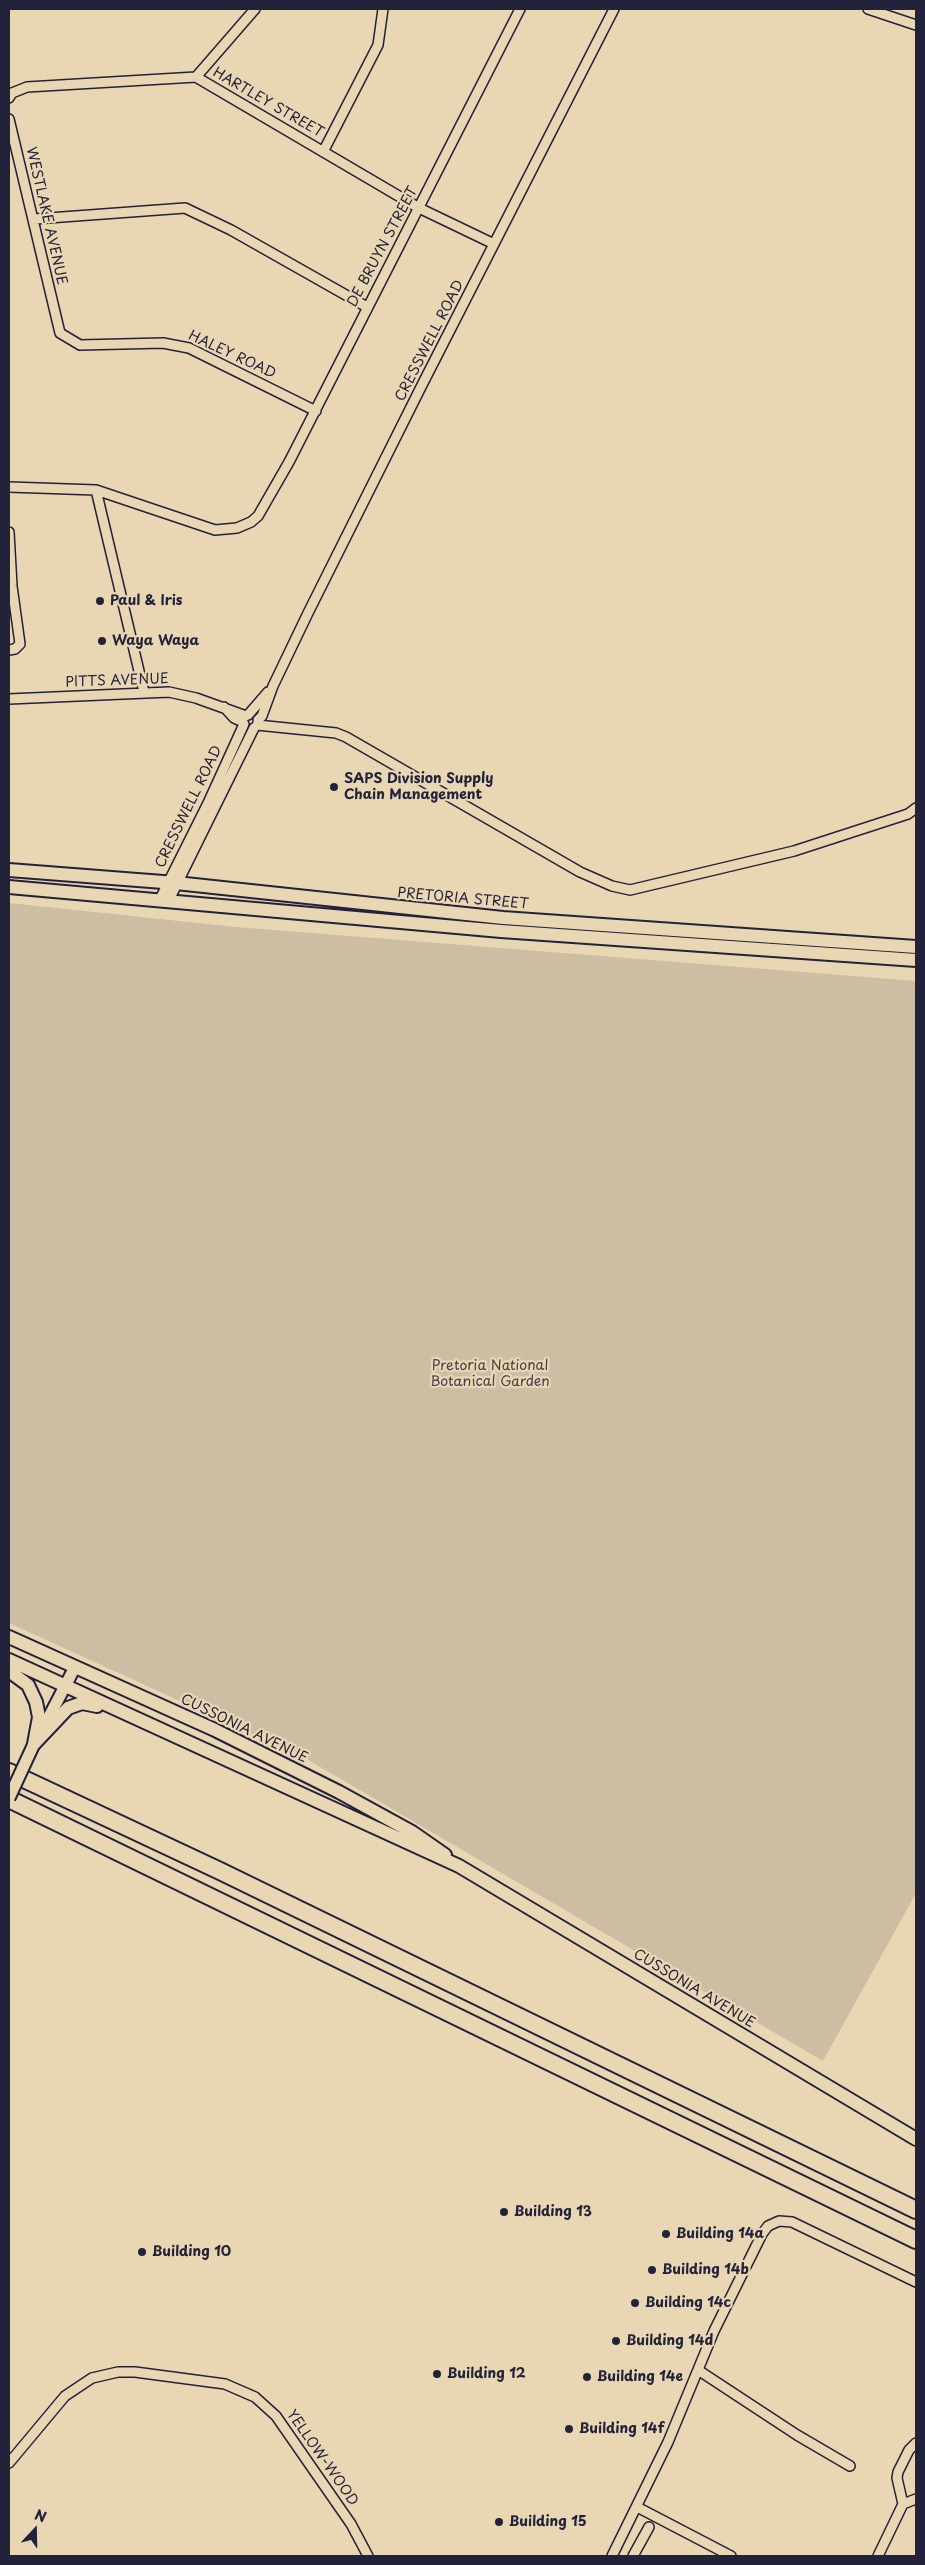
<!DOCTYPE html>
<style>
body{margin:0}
#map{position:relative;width:925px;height:2565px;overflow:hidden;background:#e9d7b4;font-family:"Playpen Sans",sans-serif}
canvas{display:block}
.frame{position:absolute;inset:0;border:10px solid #22223b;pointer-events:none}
.north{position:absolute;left:10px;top:2505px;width:50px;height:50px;-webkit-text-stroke:4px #e9d7b4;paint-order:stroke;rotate:21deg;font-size:14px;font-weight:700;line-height:20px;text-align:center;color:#22223b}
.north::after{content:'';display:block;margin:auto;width:18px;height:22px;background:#22223b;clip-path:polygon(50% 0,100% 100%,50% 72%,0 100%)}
</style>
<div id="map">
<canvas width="925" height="2565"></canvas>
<div class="frame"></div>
<div class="north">N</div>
</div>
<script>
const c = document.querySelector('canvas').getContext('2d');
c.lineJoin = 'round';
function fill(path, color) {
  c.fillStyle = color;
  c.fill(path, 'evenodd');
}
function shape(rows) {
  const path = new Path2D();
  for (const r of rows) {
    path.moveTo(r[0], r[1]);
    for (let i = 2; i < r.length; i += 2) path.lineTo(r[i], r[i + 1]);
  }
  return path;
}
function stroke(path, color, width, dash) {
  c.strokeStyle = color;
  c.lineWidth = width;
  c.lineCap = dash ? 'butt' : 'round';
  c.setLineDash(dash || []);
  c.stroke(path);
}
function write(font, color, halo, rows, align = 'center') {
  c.font = font + ' "Playpen Sans",sans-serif';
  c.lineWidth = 4.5;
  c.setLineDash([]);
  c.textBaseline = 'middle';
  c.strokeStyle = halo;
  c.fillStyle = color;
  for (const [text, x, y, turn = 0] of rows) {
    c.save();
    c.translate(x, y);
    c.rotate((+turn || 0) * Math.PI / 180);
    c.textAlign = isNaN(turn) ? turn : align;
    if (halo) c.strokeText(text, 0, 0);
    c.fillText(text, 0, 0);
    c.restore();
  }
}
fill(shape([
 [9,903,236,927,916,981,916,1893,823,2061,305,1758,9,1623]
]), '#ccbda3');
const minor = shape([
 [868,9,916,25],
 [196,77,255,9],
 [9,98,12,93,27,87,196,77,419,208,494,244],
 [9,119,60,333,80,345,163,343,189,348,316,411],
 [323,152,378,45,383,9],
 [35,219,185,208,231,230,367,307],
 [9,487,96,490,215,530,237,528,251,522,258,516,289,462,520,9],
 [96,490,144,692],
 [9,532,12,586,20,644,15,649,9,650],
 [9,699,169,692,196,698,246,716],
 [224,707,234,718,243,722],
 [248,715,268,692],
 [258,720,262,716,273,686,308,613,422,385,614,9],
 [257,725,336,733,346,737,580,872,612,886,630,890,794,851,908,814,916,808],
 [159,901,208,803,244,724],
 [168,902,254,728],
 [698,2370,797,2435,850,2466],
 [9,2463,65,2396,92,2378,118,2372,135,2372,225,2384,255,2397,276,2416,351,2524,368,2556],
 [903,2504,916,2499],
 [637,2507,731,2556],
 [612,2556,668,2442,714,2331,762,2234,768,2226,779,2221,792,2222,916,2282],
 [633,2556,649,2527],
 [878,2556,903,2504,897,2478,898,2472,909,2450,916,2443]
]);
const tertiary = shape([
 [40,1734,75,1667]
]);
const secondary = shape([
 [9,870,176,883,503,918,916,947],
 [9,887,501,931,916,960],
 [9,1637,215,1730,339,1792,412,1832,445,1855],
 [9,1660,459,1866,916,2139],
 [9,1671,28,1685,36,1702,39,1717,34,1744],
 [34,1744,68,1708,82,1703,97,1706]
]);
const motorway = shape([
 [9,1772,220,1871,916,2210],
 [9,1799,916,2240]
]);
stroke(minor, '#22223b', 12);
stroke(tertiary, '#22223b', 15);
stroke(secondary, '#22223b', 16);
stroke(motorway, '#22223b', 20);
stroke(minor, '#e9d7b4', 9);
stroke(tertiary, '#e9d7b4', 11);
stroke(secondary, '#e9d7b4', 12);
stroke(motorway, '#e9d7b4', 16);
const tertiaryBridge = shape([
 [9,1798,33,1746]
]);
stroke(tertiaryBridge, '#22223b', 15, []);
stroke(tertiaryBridge, '#e9d7b4', 11);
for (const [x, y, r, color] of [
 [100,601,5,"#22223b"],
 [102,641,5,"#22223b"],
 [334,787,5,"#22223b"],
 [504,2212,5,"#22223b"],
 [666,2234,5,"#22223b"],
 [142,2252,5,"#22223b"],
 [652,2270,5,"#22223b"],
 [635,2303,5,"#22223b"],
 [616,2341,5,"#22223b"],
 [437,2374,5,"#22223b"],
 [587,2377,5,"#22223b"],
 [569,2429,5,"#22223b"],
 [499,2522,5,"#22223b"]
]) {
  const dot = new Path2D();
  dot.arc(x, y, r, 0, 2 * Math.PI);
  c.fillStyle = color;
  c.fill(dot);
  stroke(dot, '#e9d7b4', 2);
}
write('14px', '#22223b', '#e9d7b4', [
 ["HARTLEY STREET",268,103,30],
 ["WESTLAKE AVENUE",46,216,77],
 ["DE BRUYN STREET",383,247,-62],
 ["CRESSWELL ROAD",430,341,-63],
 ["HALEY ROAD",232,355,25],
 ["PITTS AVENUE",117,681,-2],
 ["CRESSWELL ROAD",189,807,-64],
 ["PRETORIA STREET",463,899,5],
 ["CUSSONIA AVENUE",244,1729,26],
 ["CUSSONIA AVENUE",694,1989,31],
 ["YELLOW-WOOD",322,2458,55]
]);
write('bold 14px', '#22223b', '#e9d7b4', [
 ["Paul & Iris",110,601],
 ["Waya Waya",112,641],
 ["SAPS Division Supply",344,779],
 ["Chain Management",344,795],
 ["Building 13",514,2212],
 ["Building 14a",676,2234],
 ["Building 10",152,2252],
 ["Building 14b",662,2270],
 ["Building 14c",645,2303],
 ["Building 14d",626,2341],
 ["Building 12",447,2374],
 ["Building 14e",597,2377],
 ["Building 14f",579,2429],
 ["Building 15",509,2522]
], 'left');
write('14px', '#444150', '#e9d7b4', [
 ["Pretoria National",490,1366],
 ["Botanical Garden",490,1382]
]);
</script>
